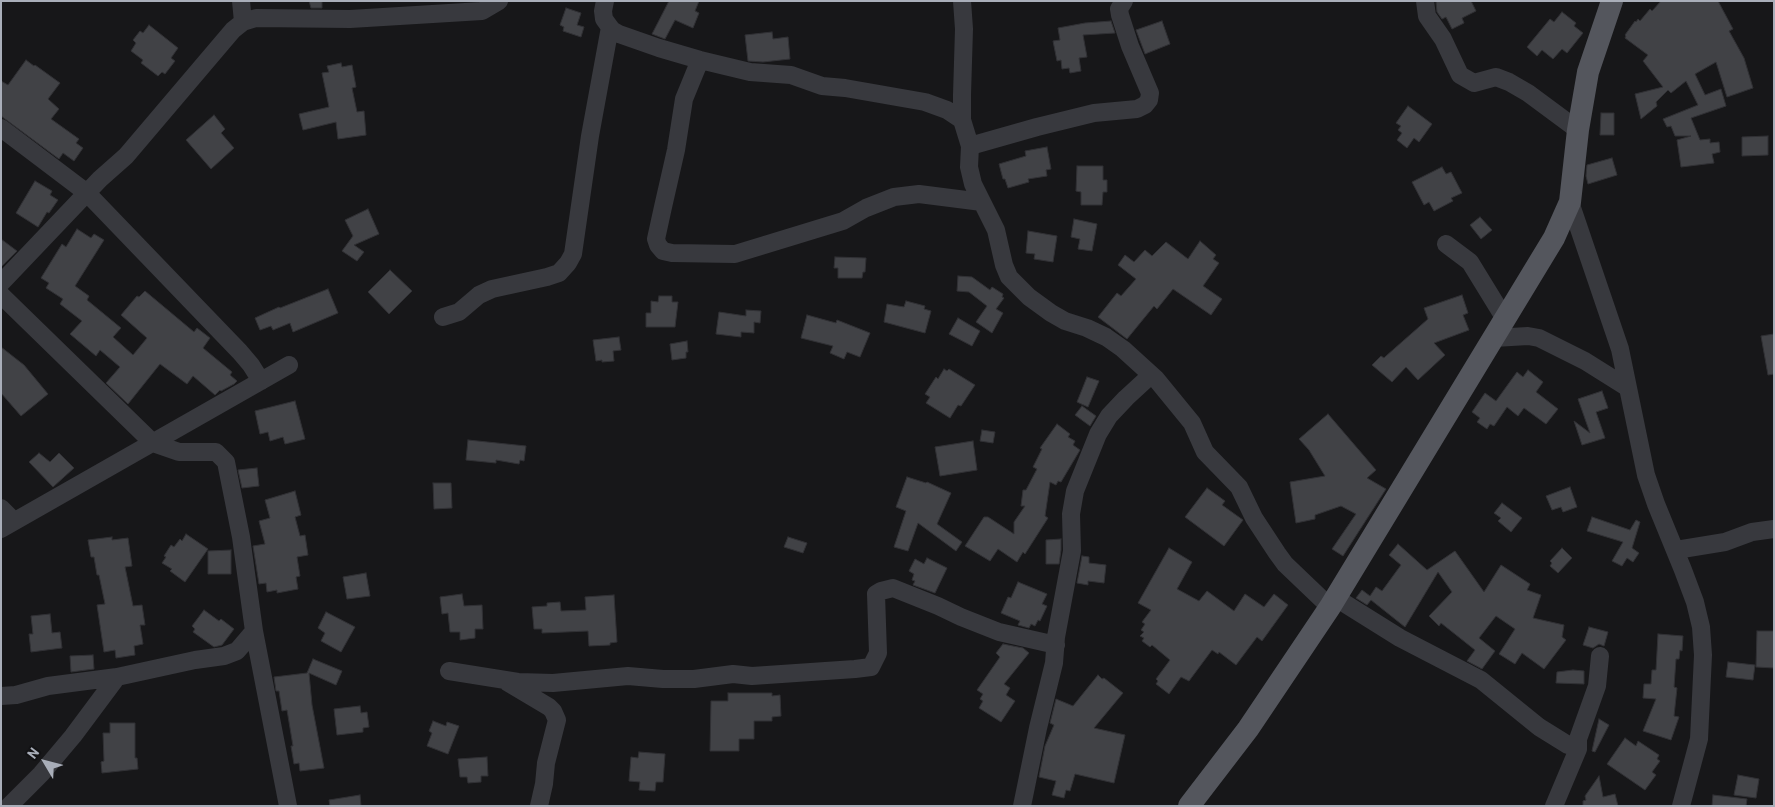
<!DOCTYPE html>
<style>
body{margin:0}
#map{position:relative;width:1775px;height:807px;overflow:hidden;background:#171719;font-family:Barlow,sans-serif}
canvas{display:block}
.frame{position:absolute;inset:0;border:2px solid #a9aeb9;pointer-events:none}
.north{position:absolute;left:20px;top:737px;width:50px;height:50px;-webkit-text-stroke:4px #121214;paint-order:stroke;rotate:307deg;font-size:14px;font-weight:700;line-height:20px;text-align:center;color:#a9aeb9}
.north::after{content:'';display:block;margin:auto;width:18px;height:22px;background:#a9aeb9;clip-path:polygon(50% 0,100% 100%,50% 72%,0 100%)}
</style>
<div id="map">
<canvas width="1775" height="807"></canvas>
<div class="frame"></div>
<div class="north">N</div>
</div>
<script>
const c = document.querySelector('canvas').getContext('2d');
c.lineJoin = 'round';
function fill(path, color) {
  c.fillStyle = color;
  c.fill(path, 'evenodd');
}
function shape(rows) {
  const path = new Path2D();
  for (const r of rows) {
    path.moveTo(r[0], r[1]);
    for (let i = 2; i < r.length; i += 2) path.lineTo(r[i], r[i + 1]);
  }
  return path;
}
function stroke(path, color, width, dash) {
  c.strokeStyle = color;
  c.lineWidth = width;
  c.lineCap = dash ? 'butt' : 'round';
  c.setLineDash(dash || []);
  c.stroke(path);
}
const building = shape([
 [309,1,322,1,322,8,311,8,309,1],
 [669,1,699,1,695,11,699,13,693,28,675,20,665,39,652,34,669,1],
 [1438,1,1471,1,1476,11,1462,18,1464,23,1452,29,1446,17,1442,19,1437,12,1436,2,1438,1],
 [1661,1,1718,1,1733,29,1729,31,1744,58,1753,88,1727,97,1716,62,1695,74,1705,95,1721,89,1726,106,1691,118,1700,140,1710,139,1710,143,1719,142,1720,152,1712,154,1714,163,1681,167,1677,140,1691,136,1675,136,1671,126,1667,127,1663,119,1698,105,1686,81,1671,93,1668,90,1656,102,1657,106,1641,119,1635,94,1663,87,1643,61,1648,55,1625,38,1626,36,1625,35,1635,21,1636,22,1638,19,1640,21,1650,9,1652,11,1661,1],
 [566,8,581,13,577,25,584,27,581,37,563,31,564,27,560,25,566,8],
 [1562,12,1576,23,1574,26,1583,33,1567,53,1562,49,1553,59,1542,50,1537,56,1527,47,1550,19,1554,22,1562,12],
 [1111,21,1115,33,1083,35,1087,57,1079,58,1081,71,1070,73,1069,68,1062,69,1061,60,1057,61,1053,41,1060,40,1058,28,1085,23,1111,21],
 [1162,21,1170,44,1145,54,1136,30,1162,21],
 [149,25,178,48,171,58,175,61,165,74,162,72,158,76,141,63,143,60,131,51,136,43,133,40,140,31,143,33,149,25],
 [772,32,773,39,788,37,790,59,763,62,748,61,745,35,772,32],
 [26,60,34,66,35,65,60,83,48,99,59,109,51,119,79,139,76,143,83,148,74,161,63,153,59,159,1,116,1,81,8,85,26,60],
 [341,63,342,67,352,65,356,87,352,88,357,112,364,111,366,135,338,139,336,122,303,130,299,114,329,107,322,73,329,72,327,66,341,63],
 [1408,106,1432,124,1419,142,1414,138,1407,148,1397,140,1402,133,1398,130,1401,126,1396,123,1408,106],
 [1601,113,1614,113,1614,135,1600,135,1601,113],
 [214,115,225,129,221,133,234,148,211,169,186,140,214,115],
 [1768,136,1768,155,1742,156,1742,137,1768,136],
 [1047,147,1051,169,1046,170,1047,176,1028,179,1029,182,1008,188,1005,179,1003,179,999,164,1026,156,1025,151,1047,147],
 [1612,158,1617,175,1588,184,1586,176,1587,165,1612,158],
 [1077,166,1103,166,1103,180,1107,180,1107,192,1103,192,1102,205,1081,205,1081,192,1076,191,1077,166],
 [1442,167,1446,174,1451,172,1462,193,1451,198,1453,201,1434,211,1429,202,1424,205,1412,182,1442,167],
 [35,181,52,191,50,195,58,200,49,213,47,212,38,227,16,213,35,181],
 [368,209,379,234,354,245,364,252,357,261,342,251,353,236,345,220,368,209],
 [1480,217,1492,230,1481,239,1470,225,1480,217],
 [1074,219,1097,224,1092,251,1078,249,1080,239,1071,237,1074,219],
 [77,229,91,238,94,234,104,240,75,286,89,296,87,300,121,328,113,337,133,355,147,338,121,315,137,296,139,297,145,291,194,332,197,328,210,338,203,348,232,372,230,375,237,381,234,384,221,391,220,390,215,395,193,376,187,384,160,364,128,404,106,383,120,367,100,350,96,356,70,334,82,321,60,304,63,299,46,288,49,283,41,278,62,244,66,247,77,229],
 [1028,231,1057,236,1053,262,1034,259,1035,254,1026,253,1028,231],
 [1,239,17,251,1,267,1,239],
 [1200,241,1216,255,1213,259,1219,263,1203,286,1222,299,1211,315,1173,289,1157,309,1154,306,1127,339,1098,317,1117,293,1121,296,1136,279,1118,265,1125,255,1134,262,1145,250,1152,256,1166,242,1188,259,1200,241],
 [835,257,866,258,865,272,863,272,862,278,838,278,838,268,834,268,835,257],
 [390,270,412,291,389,314,368,292,390,270],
 [958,276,972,277,990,290,992,287,1003,294,1002,297,1004,298,996,309,1003,313,992,333,976,322,987,306,969,292,957,291,958,276],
 [328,289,338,313,293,332,290,323,273,330,271,326,260,330,255,318,279,307,280,308,328,289],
 [1462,295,1468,313,1463,315,1469,330,1434,343,1445,355,1418,380,1406,367,1392,382,1372,365,1381,356,1384,358,1386,356,1428,319,1424,308,1462,295],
 [659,296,672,296,672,302,678,302,675,327,646,327,646,313,651,313,651,301,658,302,659,296],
 [906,301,925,306,924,309,931,311,925,333,884,322,887,304,904,307,906,301],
 [746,310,761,311,760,323,754,322,754,333,741,332,741,337,716,334,719,312,746,316,746,310],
 [807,315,836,323,837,320,870,333,860,357,847,352,844,359,830,353,833,346,801,338,807,315],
 [958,318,980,331,972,346,949,334,958,318],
 [1774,334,1774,374,1768,375,1761,336,1774,334],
 [619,337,621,350,613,351,614,361,602,362,602,360,596,361,593,340,619,337],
 [687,341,688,352,686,352,686,358,672,360,670,344,687,341],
 [1,347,24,365,48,394,21,416,1,393,1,347],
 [944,369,947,371,949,369,975,385,961,406,958,405,950,418,926,403,930,397,925,394,936,377,938,379,944,369],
 [1528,370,1543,382,1536,392,1558,409,1546,424,1524,408,1518,416,1507,407,1494,426,1490,424,1487,429,1477,422,1480,418,1472,412,1485,393,1496,401,1517,372,1523,377,1528,370],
 [1087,377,1099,381,1088,407,1077,402,1087,377],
 [1602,391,1608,408,1596,412,1605,438,1582,445,1574,421,1590,433,1578,399,1602,391],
 [295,401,305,439,285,444,283,437,270,441,268,432,260,434,255,411,295,401],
 [1082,406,1096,416,1090,426,1075,415,1082,406],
 [1328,414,1376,470,1367,478,1386,489,1343,556,1332,549,1356,514,1341,506,1315,515,1315,519,1296,523,1290,482,1325,476,1309,450,1299,439,1328,414],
 [1057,424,1070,434,1068,437,1075,441,1073,445,1080,450,1061,482,1058,481,1056,485,1050,482,1045,516,1048,518,1025,554,1023,552,1017,562,998,549,990,561,965,546,984,517,988,517,1014,534,1014,522,1025,506,1021,506,1023,490,1026,490,1037,469,1033,467,1042,449,1040,448,1057,424],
 [982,430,995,432,993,443,980,441,982,430],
 [468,440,526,446,524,461,520,460,519,464,496,460,496,463,466,460,468,440],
 [973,441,977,470,940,476,935,447,973,441],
 [39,453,50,462,59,453,74,468,53,487,29,462,39,453],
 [257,468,259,486,242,488,238,470,257,468],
 [907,477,926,483,927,482,951,493,937,524,962,542,956,551,918,523,908,551,894,547,906,511,896,507,907,477],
 [433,483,451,483,452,508,434,509,433,483],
 [1570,487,1577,507,1563,512,1561,507,1552,510,1546,496,1570,487],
 [1207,488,1225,501,1222,505,1243,520,1224,546,1185,517,1207,488],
 [295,491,301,515,295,517,300,536,305,535,308,555,297,557,300,576,296,577,298,589,277,593,277,590,267,592,266,583,259,584,253,546,265,544,259,521,270,518,265,500,295,491],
 [1502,503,1522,518,1511,532,1498,521,1501,518,1494,513,1502,503],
 [1592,517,1630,530,1636,520,1640,522,1632,548,1639,553,1633,562,1627,558,1622,566,1612,561,1623,542,1587,531,1592,517],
 [186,534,208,549,185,582,170,571,172,569,162,563,166,557,164,556,171,545,174,547,180,539,182,541,186,534],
 [112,537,112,540,128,538,132,566,125,567,133,606,142,605,145,625,140,625,143,644,134,646,135,655,116,658,115,650,104,652,97,605,105,604,99,575,97,575,94,557,91,557,88,540,112,537],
 [788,537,807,543,803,553,784,547,788,537],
 [1061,539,1061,550,1059,564,1046,564,1046,540,1061,539],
 [1398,544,1427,570,1455,551,1484,592,1501,565,1530,584,1527,590,1541,595,1533,618,1564,625,1562,637,1566,640,1544,669,1522,653,1515,664,1499,654,1515,629,1496,616,1479,638,1495,651,1482,669,1467,661,1475,650,1441,623,1439,626,1429,616,1452,592,1438,572,1405,627,1371,600,1367,605,1356,598,1362,590,1370,596,1376,587,1382,591,1401,565,1389,555,1398,544],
 [1169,548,1192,562,1177,589,1199,601,1207,591,1234,611,1245,594,1264,607,1274,594,1288,605,1262,641,1257,637,1236,665,1219,652,1218,654,1212,650,1189,681,1181,677,1169,694,1156,684,1158,681,1156,679,1170,660,1152,645,1150,647,1142,641,1144,638,1140,636,1144,632,1141,630,1145,624,1142,622,1151,610,1138,603,1169,548],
 [1562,548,1572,558,1558,573,1550,566,1552,563,1550,561,1562,548],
 [231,550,231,574,208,574,208,551,231,550],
 [1082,556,1089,557,1089,563,1106,565,1104,583,1088,581,1088,585,1077,583,1082,556],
 [927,558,947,568,935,593,913,585,915,581,912,580,914,574,909,571,915,559,924,564,927,558],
 [366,573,370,596,347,599,343,577,366,573],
 [1018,582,1047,594,1042,604,1047,606,1040,621,1038,620,1035,626,1031,624,1029,628,1018,625,1020,621,1001,613,1008,597,1011,598,1018,582],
 [462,594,464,606,482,605,483,629,475,629,475,638,460,640,460,632,450,632,448,613,442,614,440,597,462,594],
 [614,595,617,642,610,643,610,645,589,646,588,631,542,633,542,629,534,629,532,607,547,606,547,603,560,602,561,611,586,610,585,597,614,595],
 [204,610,219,621,221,619,234,629,222,645,214,647,193,632,195,629,192,626,204,610],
 [326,612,355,627,341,652,321,641,325,633,318,628,326,612],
 [50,614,52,633,60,632,62,648,31,652,29,634,33,634,31,616,50,614],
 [1589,627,1608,632,1604,646,1599,644,1593,648,1583,645,1589,627],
 [1757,631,1774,631,1774,668,1756,667,1757,631],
 [1658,634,1683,636,1682,651,1680,650,1679,659,1676,659,1674,687,1677,688,1674,716,1679,717,1671,740,1643,731,1656,699,1643,698,1644,684,1651,684,1652,670,1656,670,1658,634],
 [1003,644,1023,648,1029,653,1004,684,1010,688,1006,695,1015,701,1001,722,979,708,983,701,980,699,983,694,977,690,1000,657,996,653,1003,644],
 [93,655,94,669,71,672,70,656,93,655],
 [313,659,342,671,336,685,309,673,312,705,324,768,300,771,299,763,294,764,291,746,293,746,287,710,282,711,279,691,276,691,274,677,307,673,313,659],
 [1728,662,1755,665,1753,680,1726,677,1728,662],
 [1573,670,1584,671,1584,684,1556,683,1557,672,1573,670],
 [1098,675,1102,679,1104,678,1123,693,1094,728,1125,735,1114,783,1075,774,1070,791,1066,790,1064,798,1052,795,1056,781,1039,777,1045,746,1054,725,1050,723,1056,699,1073,706,1098,675],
 [728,693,772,693,772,696,780,695,781,716,772,717,772,721,754,721,754,739,739,739,739,751,710,751,711,701,728,701,728,693],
 [360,706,361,713,367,712,369,727,363,728,363,732,337,735,334,709,360,706],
 [1599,719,1609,725,1595,752,1592,751,1599,719],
 [433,721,446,726,447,722,459,726,448,754,427,746,432,733,429,731,433,721],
 [110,723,135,723,135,758,137,758,138,769,102,773,101,762,104,761,103,733,110,733,110,723],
 [1625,738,1636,746,1638,741,1659,755,1657,759,1660,761,1652,772,1656,775,1645,790,1607,764,1625,738],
 [639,752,665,754,663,782,656,782,655,791,639,790,640,782,629,781,631,757,638,758,639,752],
 [487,757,488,776,481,776,481,782,468,783,467,777,460,777,458,759,487,757],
 [1738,775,1759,779,1756,798,1734,795,1738,775],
 [1599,776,1603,797,1615,794,1618,806,1583,806,1583,801,1586,800,1585,796,1599,776],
 [360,795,361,806,330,806,329,800,360,795],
 [1713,795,1747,799,1746,806,1712,806,1713,795]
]);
fill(building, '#414246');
stroke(building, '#313135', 1);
stroke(shape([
 [241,1,243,22],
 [605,1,603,11,604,19,612,30,619,34,659,48,700,60,750,72,791,75,822,86,845,88,925,102,947,110,962,120],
 [962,1,964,29,962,95,962,120,970,146,969,167,973,184,996,230,1004,265,1009,277,1029,297,1051,313,1065,321,1087,328,1106,337,1123,349,1156,379,1192,423,1205,452,1239,487,1254,518,1277,553,1285,564,1330,607],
 [1425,1,1427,16,1443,39,1460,75,1474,83,1496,77,1509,82,1528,93,1578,130],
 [700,60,684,99,676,150,663,207,656,239,658,245,663,251,672,253,735,254,843,221,866,208,894,197,919,194,982,202],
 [1,128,87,193,240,352,251,365,261,381],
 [970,146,1037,127,1094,113,1137,109,1145,105,1149,100,1150,93,1130,46,1120,15,1119,9,1124,1],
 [1570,202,1620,349,1646,475,1656,504,1683,570,1695,602,1701,627,1703,655,1699,739,1681,806],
 [1446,244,1470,262,1505,319],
 [1,283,100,179,126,156,233,30,243,22,256,18,350,19,482,11,499,1],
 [1,295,153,443,179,452,216,452,226,462,241,537,254,631,288,806],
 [443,317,459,312,479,295,492,289,547,277,559,273,568,263,573,254,590,136,610,27],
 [1494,338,1528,336,1539,338,1585,361,1628,388],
 [1,508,14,521],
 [1,529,289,365],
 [1676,550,1725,542,1752,532,1774,529],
 [1336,598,1400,638,1481,680,1539,727,1568,745,1578,749],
 [449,671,518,682,553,683,628,676,663,679,694,679,733,674,752,676,855,669,871,667,878,653,876,594,881,591,893,588,938,606,961,617,999,632,1056,645],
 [507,682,549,707,553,711,557,720,546,763,544,784,539,806],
 [1,696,16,695,48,686,117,677,195,660,224,656,237,651,254,631],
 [9,806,41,774,73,736,117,677],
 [1022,806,1038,728,1054,663,1056,637,1072,551,1071,514,1075,491,1098,434,1109,416,1126,398,1151,375],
 [1554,806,1578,749,1578,739,1597,686,1600,656]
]), '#38393e', 18);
stroke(shape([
 [1189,806,1248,729,1330,607,1554,238,1570,202,1578,130,1588,72,1612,1]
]), '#54565d', 22);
</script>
